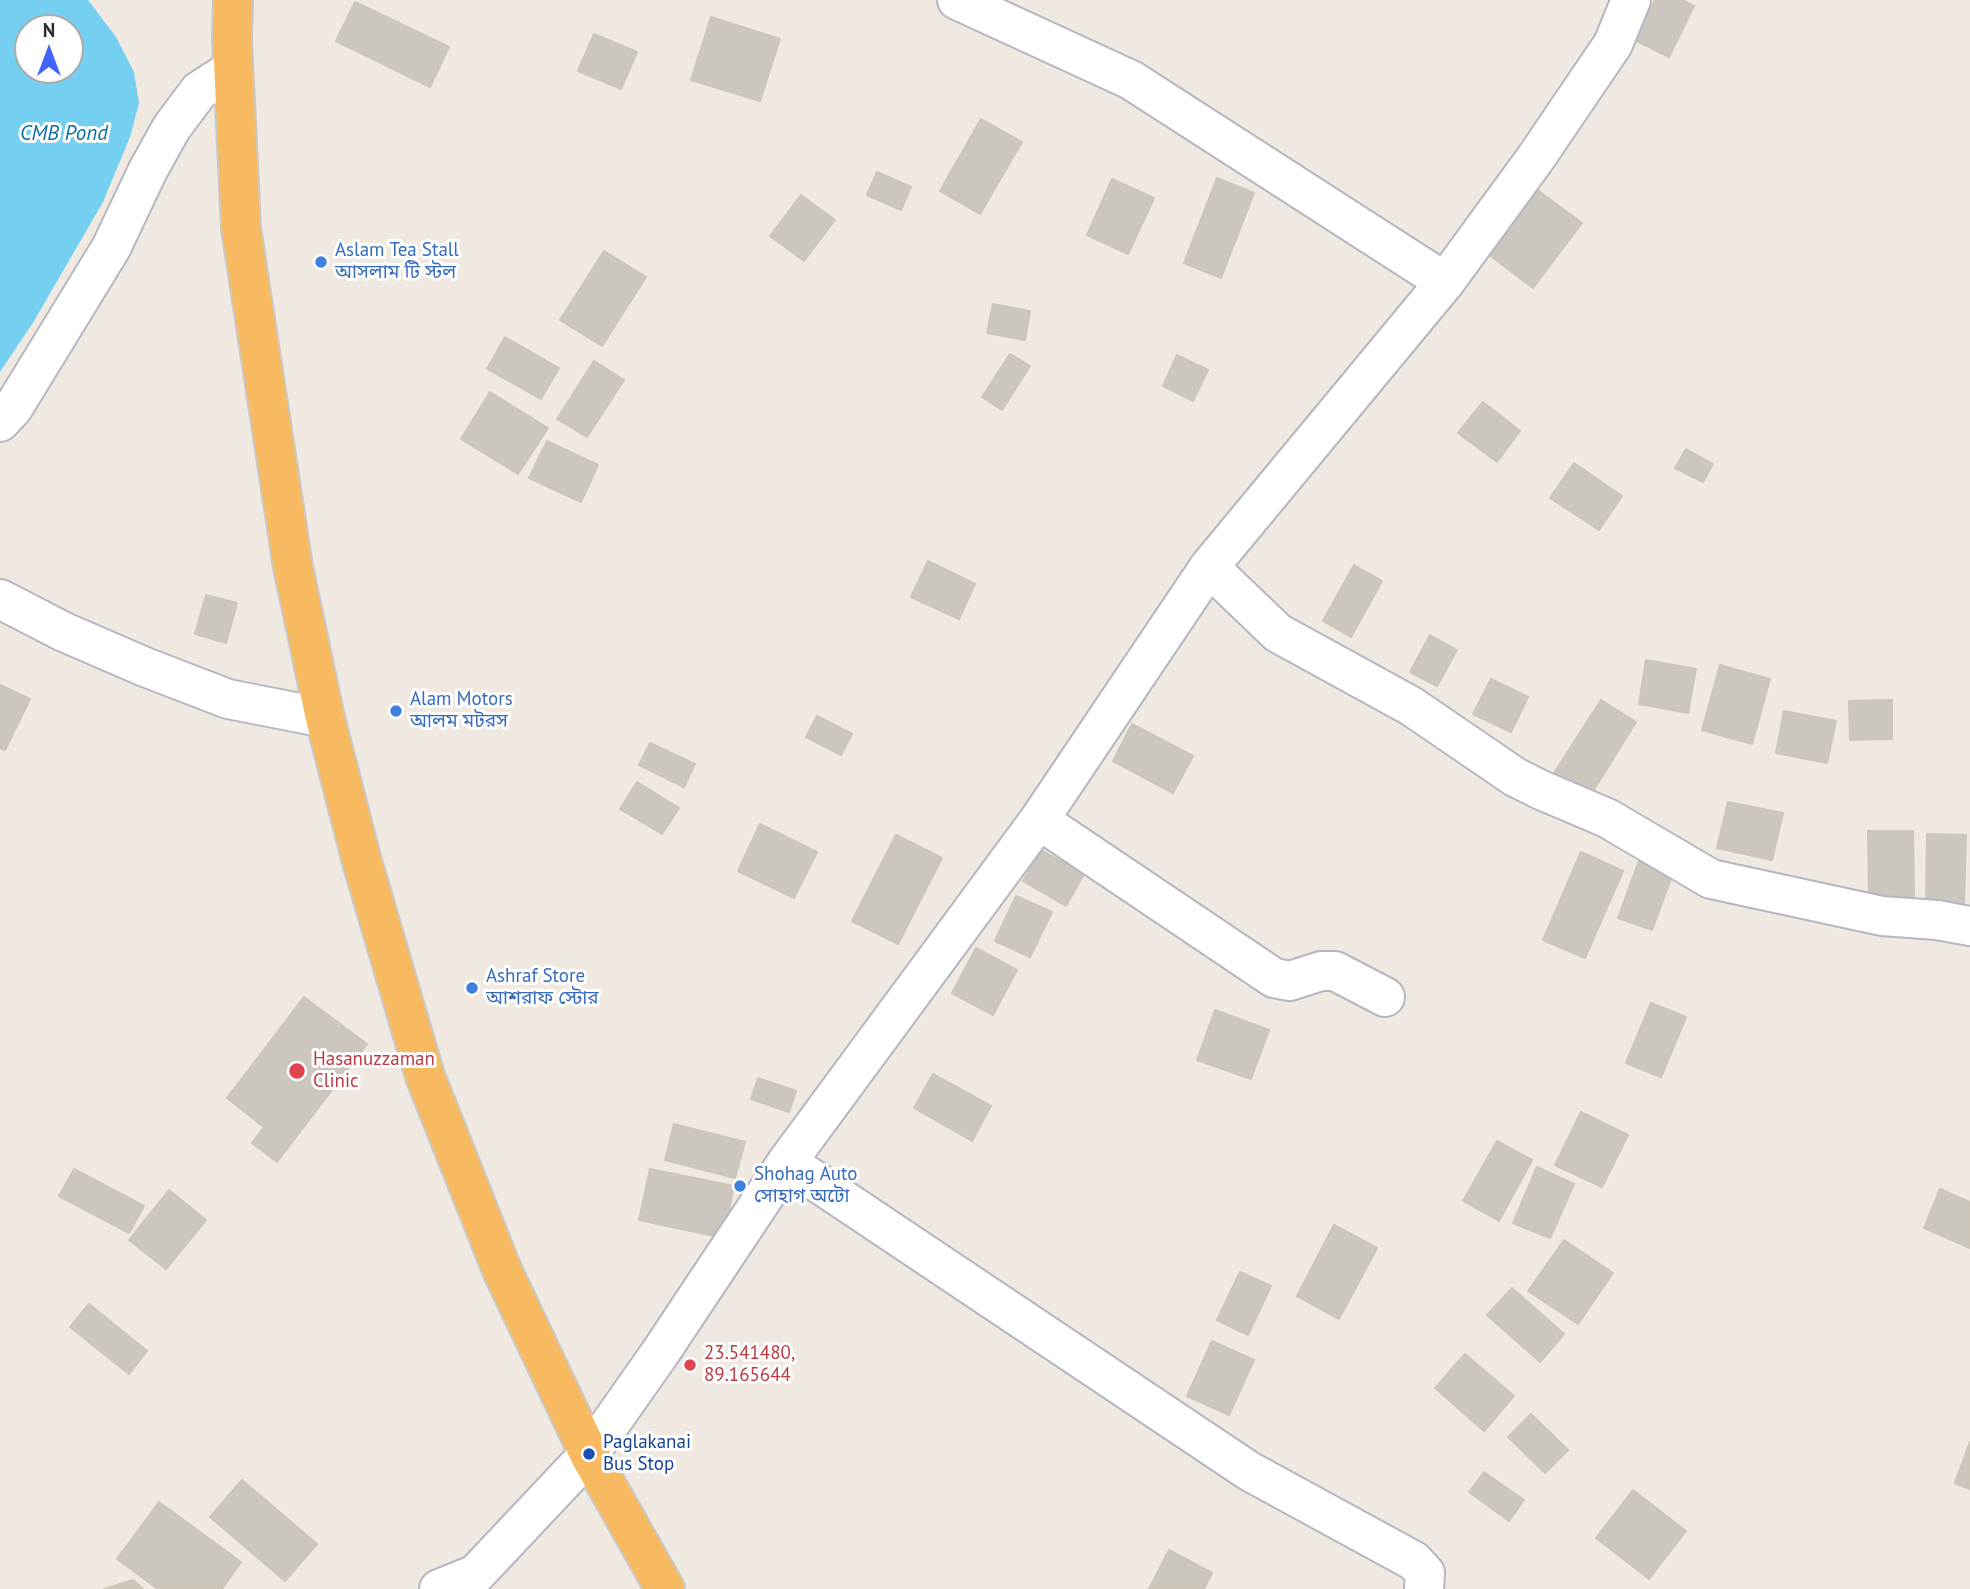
<!DOCTYPE html>
<meta charset="utf-8">
<style>
body{margin:0}
#map{position:relative;width:1970px;height:1589px;overflow:hidden;background:#efe9e1;font-family:"PT Sans",sans-serif}
canvas{display:block}
.north{position:absolute;left:14px;top:14px;width:70px;height:70px;box-sizing:border-box;background:#fff;border:2px solid #ababab;border-radius:50%;rotate:0deg;font-size:19px;font-weight:700;line-height:28px;text-align:center;color:#2e2e2e}
.north::after{content:'';display:block;margin:auto;width:24px;height:32px;background:#4264fb;clip-path:polygon(50% 0,100% 100%,50% 72%,0 100%)}
</style>
<div id="map">
<canvas width="1970" height="1589"></canvas>
<div class="north">N</div>
</div>
<script>
const c = document.querySelector('canvas').getContext('2d');
c.lineJoin = 'round';
function fill(path, color) {
  c.fillStyle = color;
  c.fill(path, 'evenodd');
}
function shape(rows) {
  const path = new Path2D();
  for (const r of rows) {
    path.moveTo(r[0], r[1]);
    for (let i = 2; i < r.length; i += 2) path.lineTo(r[i], r[i + 1]);
  }
  return path;
}
function stroke(path, color, width, dash) {
  c.strokeStyle = color;
  c.lineWidth = width;
  c.lineCap = dash ? 'butt' : 'round';
  c.setLineDash(dash || []);
  c.stroke(path);
}
function write(font, color, halo, rows, align = 'center') {
  c.font = font + ' "PT Sans","Noto Sans Bengali",sans-serif';
  c.lineWidth = 6;
  c.setLineDash([]);
  c.textBaseline = 'middle';
  c.strokeStyle = halo;
  c.fillStyle = color;
  for (const [text, x, y, turn = 0] of rows) {
    c.save();
    c.translate(x, y);
    c.rotate((+turn || 0) * Math.PI / 180);
    c.textAlign = isNaN(turn) ? turn : align;
    if (halo) c.strokeText(text, 0, 0);
    c.fillText(text, 0, 0);
    c.restore();
  }
}
fill(shape([
 [0,0,88,0,116,37,134,72,139,103,130,137,103,202,34,321,0,372],
 [28,28,70,28,70,70,28,70]
]), '#75cff0');
const building = shape([
 [1655,0,1682,0,1694,6,1669,57,1635,40,1655,0],
 [355,2,449,47,430,87,336,41,355,2],
 [711,17,780,39,760,101,691,80,711,17],
 [594,34,637,52,621,89,578,71,594,34],
 [981,119,1022,142,980,214,940,191,981,119],
 [877,172,911,187,901,210,867,195,877,172],
 [1217,178,1254,193,1221,278,1184,263,1217,178],
 [1112,179,1154,198,1128,254,1087,235,1112,179],
 [1528,183,1582,223,1533,288,1480,248,1528,183],
 [801,195,835,220,804,261,770,236,801,195],
 [604,251,646,277,602,346,560,320,604,251],
 [993,304,1030,311,1025,340,987,333,993,304],
 [505,337,559,368,541,399,487,369,505,337],
 [1010,354,1030,366,1002,410,982,397,1010,354],
 [1177,355,1208,370,1193,401,1163,386,1177,355],
 [594,361,624,380,587,437,557,419,594,361],
 [490,392,548,428,518,474,461,439,490,392],
 [1483,402,1520,431,1497,462,1458,433,1483,402],
 [547,441,598,465,581,502,529,478,547,441],
 [1686,449,1713,464,1703,482,1675,468,1686,449],
 [1574,463,1622,496,1599,530,1550,498,1574,463],
 [928,561,975,584,959,619,911,597,928,561],
 [1354,565,1382,581,1351,637,1323,621,1354,565],
 [206,595,237,603,226,643,195,634,206,595],
 [1430,635,1457,650,1437,686,1410,672,1430,635],
 [1646,660,1696,669,1688,713,1639,704,1646,660],
 [1720,665,1770,679,1752,744,1702,730,1720,665],
 [1491,679,1528,697,1511,732,1473,714,1491,679],
 [0,685,30,699,5,750,0,748,0,685],
 [1601,700,1636,722,1590,796,1554,773,1601,700],
 [1892,700,1892,739,1850,740,1849,701,1892,700],
 [1784,711,1836,721,1827,763,1776,753,1784,711],
 [817,716,852,734,841,755,806,737,817,716],
 [1132,724,1193,756,1173,793,1113,761,1132,724],
 [650,743,695,764,684,787,639,765,650,743],
 [637,782,679,808,662,834,620,809,637,782],
 [1728,802,1783,813,1772,860,1717,848,1728,802],
 [760,824,817,852,794,898,738,871,760,824],
 [1868,831,1913,831,1914,897,1869,898,1868,831],
 [1927,834,1966,835,1964,905,1926,904,1927,834],
 [896,835,942,858,898,944,852,921,896,835],
 [1041,850,1084,874,1066,906,1023,881,1041,850],
 [1581,852,1623,871,1585,958,1543,940,1581,852],
 [1640,858,1674,871,1652,930,1618,918,1640,858],
 [1016,896,1052,912,1030,957,995,941,1016,896],
 [976,948,1017,970,993,1015,952,993,976,948],
 [304,997,367,1044,277,1162,252,1143,264,1127,227,1098,304,997],
 [1651,1003,1686,1017,1661,1077,1626,1063,1651,1003],
 [1215,1010,1269,1030,1251,1079,1197,1060,1215,1010],
 [933,1074,991,1106,972,1141,914,1108,933,1074],
 [758,1078,796,1091,789,1112,751,1099,758,1078],
 [1581,1112,1628,1135,1602,1187,1555,1165,1581,1112],
 [674,1124,745,1142,735,1178,665,1160,674,1124],
 [1497,1141,1532,1160,1499,1221,1463,1201,1497,1141],
 [1537,1167,1574,1184,1550,1238,1513,1223,1537,1167],
 [74,1169,144,1206,129,1233,59,1196,74,1169],
 [650,1169,734,1186,723,1238,639,1220,650,1169],
 [1940,1189,1970,1202,1970,1248,1924,1228,1940,1189],
 [169,1190,206,1220,166,1269,129,1240,169,1190],
 [1334,1225,1377,1248,1339,1319,1297,1296,1334,1225],
 [1564,1240,1613,1273,1578,1324,1528,1291,1564,1240],
 [1240,1272,1271,1286,1248,1335,1217,1320,1240,1272],
 [1512,1288,1564,1334,1540,1362,1487,1315,1512,1288],
 [89,1304,147,1351,129,1374,70,1327,89,1304],
 [1212,1341,1254,1360,1229,1415,1187,1396,1212,1341],
 [1465,1354,1514,1396,1484,1431,1435,1388,1465,1354],
 [1531,1414,1568,1450,1545,1473,1508,1437,1531,1414],
 [1970,1442,1970,1489,1955,1483,1970,1442],
 [1484,1472,1524,1500,1509,1521,1469,1492,1484,1472],
 [242,1480,317,1544,285,1581,210,1517,242,1480],
 [1633,1490,1686,1531,1649,1579,1596,1538,1633,1490],
 [159,1502,241,1562,222,1589,158,1589,117,1559,159,1502],
 [1169,1550,1212,1573,1204,1589,1149,1589,1169,1550],
 [133,1580,143,1589,104,1589,133,1580]
]);
fill(building, '#cbc7bf');
stroke(building, '#cbc5ba', 2);
const minor = shape([
 [957,0,1131,80,1445,282],
 [0,422,13,408,111,248,148,170,172,127,199,91,233,69],
 [1209,567,1278,633,1411,706,1515,777,1541,790,1607,818,1711,879,1882,916,1937,920,1970,926],
 [0,599,64,632,145,667,228,699,325,718],
 [1039,820,1274,978,1290,981,1321,971,1335,971,1385,997],
 [787,1162,1249,1471,1414,1561,1425,1573,1424,1589],
 [439,1589,476,1574,589,1454,660,1353,787,1162,1039,820,1209,567,1445,282,1535,159,1613,44,1631,0]
]);
const trunk = shape([
 [233,0,232,40,241,228,293,567,325,718,361,858,425,1076,502,1270,589,1454,665,1589]
]);
stroke(minor, '#b4b7c1', 42);
stroke(trunk, '#c9c9c9', 42);
stroke(minor, '#fff', 38);
stroke(trunk, '#f8ba60', 38);
for (const [x, y, r, color] of [
 [321,262,7,"#3f7fe0"],
 [396,711,7,"#3f7fe0"],
 [472,988,7,"#3f7fe0"],
 [297,1071,9,"#e0444e"],
 [740,1186,7,"#3f7fe0"],
 [690,1365,7,"#e0444e"],
 [589,1454,7,"#1a4fb4"]
]) {
  const dot = new Path2D();
  dot.arc(x, y, r, 0, 2 * Math.PI);
  c.fillStyle = color;
  c.fill(dot);
  stroke(dot, '#fff', 2.5);
}
write('19px', '#366cbe', '#fff', [
 ["Aslam Tea Stall",335,251],
 ["আসলাম টি স্টল",335,273],
 ["Alam Motors",410,700],
 ["আলম মটরস",410,722],
 ["Ashraf Store",486,977],
 ["আশরাফ স্টোর",486,999],
 ["Shohag Auto",754,1175],
 ["সোহাগ অটো",754,1197]
], 'left');
write('19px', '#be3a42', '#fff', [
 ["Hasanuzzaman",313,1060],
 ["Clinic",313,1082],
 ["23.541480,",704,1354],
 ["89.165644",704,1376]
], 'left');
write('19px', '#164399', '#fff', [
 ["Paglakanai",603,1443],
 ["Bus Stop",603,1465]
], 'left');
write('italic 21px', '#0d6fa3', '#fff', [
 ["CMB Pond",64,134]
]);
</script>
